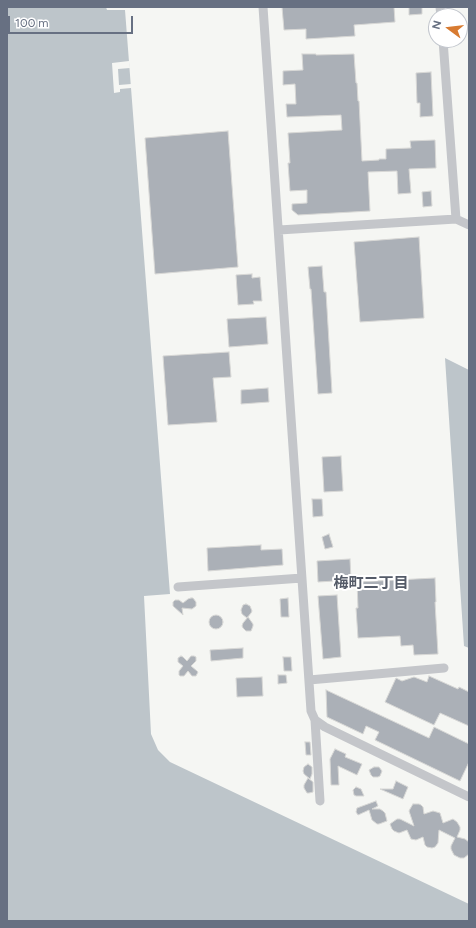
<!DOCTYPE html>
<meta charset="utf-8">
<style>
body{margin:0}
#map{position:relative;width:476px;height:928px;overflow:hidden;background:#f5f6f3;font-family:Figtree,sans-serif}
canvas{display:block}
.frame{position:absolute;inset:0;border:8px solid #677082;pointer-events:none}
.north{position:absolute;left:428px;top:8px;width:40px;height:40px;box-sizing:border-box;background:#fff;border:1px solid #c2c6cd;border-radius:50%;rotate:285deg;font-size:11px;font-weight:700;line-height:16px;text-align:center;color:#677082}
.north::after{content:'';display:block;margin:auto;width:14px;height:18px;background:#d87b31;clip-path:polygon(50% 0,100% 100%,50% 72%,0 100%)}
.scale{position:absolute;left:8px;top:16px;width:125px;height:18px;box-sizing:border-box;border:2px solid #677082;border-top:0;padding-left:5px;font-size:12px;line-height:14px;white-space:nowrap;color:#677082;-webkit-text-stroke:3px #fff;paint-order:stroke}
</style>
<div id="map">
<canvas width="476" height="928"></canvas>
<div class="frame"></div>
<div class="north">N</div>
<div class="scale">100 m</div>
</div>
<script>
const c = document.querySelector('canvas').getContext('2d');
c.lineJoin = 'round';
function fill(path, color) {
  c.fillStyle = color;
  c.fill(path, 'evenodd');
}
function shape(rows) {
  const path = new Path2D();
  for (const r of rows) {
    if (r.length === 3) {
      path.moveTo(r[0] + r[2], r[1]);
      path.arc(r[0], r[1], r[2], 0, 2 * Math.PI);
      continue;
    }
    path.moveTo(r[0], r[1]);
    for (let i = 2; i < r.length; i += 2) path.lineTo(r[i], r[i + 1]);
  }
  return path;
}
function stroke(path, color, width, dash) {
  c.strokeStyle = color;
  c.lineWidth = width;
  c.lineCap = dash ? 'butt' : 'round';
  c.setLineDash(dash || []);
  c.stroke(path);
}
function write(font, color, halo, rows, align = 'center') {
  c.font = font + ' Figtree,"Noto Sans JP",sans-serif';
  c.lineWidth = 4;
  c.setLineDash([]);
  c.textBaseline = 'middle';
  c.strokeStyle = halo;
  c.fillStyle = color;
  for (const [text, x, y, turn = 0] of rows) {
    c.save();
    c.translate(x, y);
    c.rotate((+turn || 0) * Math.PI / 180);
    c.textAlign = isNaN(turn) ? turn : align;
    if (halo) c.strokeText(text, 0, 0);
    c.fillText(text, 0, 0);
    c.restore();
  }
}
fill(shape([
 [7,7,106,7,107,10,125,10,170,594,144,596,151,734,158,750,170,762,469,904,469,921,7,921],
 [445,358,469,370,469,648,464,646]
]), '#bdc5ca');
fill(shape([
 [129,61,130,68,118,69,119,85,131,84,131,88,120,89,120,92,114,93,112,63]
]), '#f5f6f3');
const building = shape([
 [282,7,394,7,395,22,354,25,355,36,306,39,306,29,284,30,282,7],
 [409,7,422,7,422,14,409,15,409,7],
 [302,54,316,54,316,55,354,54,356,83,357,83,358,101,359,101,362,161,379,160,379,159,386,159,386,149,411,148,410,141,435,140,436,168,409,169,411,193,398,194,397,171,368,172,370,211,298,215,292,210,292,204,307,203,307,190,290,191,288,163,290,163,288,133,342,130,341,115,287,117,286,104,296,104,295,84,283,85,283,71,303,70,302,54],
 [431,72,433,116,420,117,420,103,417,103,416,73,431,72],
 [228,131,238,267,155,274,145,138,228,131],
 [431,191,432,206,423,207,422,192,431,191],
 [419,237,424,318,360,322,354,242,419,237],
 [322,266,324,292,326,292,332,393,318,394,311,289,310,289,308,267,322,266],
 [252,274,252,278,260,277,262,301,253,301,254,304,238,305,236,275,252,274],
 [266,317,268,344,229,347,227,319,266,317],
 [229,352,231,377,213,378,217,422,168,425,163,356,229,352],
 [268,388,269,402,241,404,241,390,268,388],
 [341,456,343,491,324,492,322,457,341,456],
 [312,499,322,499,323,516,313,517,312,499],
 [329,534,333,547,325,549,322,537,329,534],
 [261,545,261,550,282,549,283,565,208,571,207,548,261,545],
 [350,559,351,580,318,582,317,561,350,559],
 [435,578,436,602,435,602,438,654,414,655,413,645,401,646,400,636,358,638,356,608,358,608,357,582,435,578],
 [337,595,341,657,323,659,318,596,337,595],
 [191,598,193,598,196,602,196,606,192,609,182,608,183,615,173,606,173,602,175,600,179,600,183,603,188,599,191,598],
 [288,598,289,617,281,617,280,599,288,598],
 [246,604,250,606,252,611,251,613,247,618,242,614,241,610,243,605,246,604],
 [216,622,7],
 [248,617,253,624,253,626,251,631,246,631,243,628,242,626,243,623,248,617],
 [243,648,243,658,211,661,210,650,243,648],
 [181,656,183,657,187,661,191,656,194,656,196,657,196,661,191,666,197,671,198,672,196,676,192,676,188,671,184,676,180,676,179,675,179,671,183,666,178,662,178,658,181,656],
 [283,657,291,657,292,671,284,671,283,657],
 [278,675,286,675,287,683,278,684,278,675],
 [429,676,458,689,459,687,469,692,469,726,440,713,434,725,385,702,396,678,402,681,414,677,427,682,429,676],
 [262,677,263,696,237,697,236,678,262,677],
 [326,690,429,738,434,727,469,744,469,762,460,781,375,740,379,732,366,726,363,734,327,717,326,690],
 [305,742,310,742,311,755,306,755,305,742],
 [335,749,346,754,345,757,362,764,357,775,338,766,339,785,331,785,330,759,335,749],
 [308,764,312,767,312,774,310,779,304,774,303,771,304,767,308,764],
 [374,767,379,767,382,771,380,776,378,777,373,777,371,775,369,770,374,767],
 [308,778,313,782,313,792,309,793,307,793,304,788,304,785,308,778],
 [396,781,408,787,403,799,380,789,393,789,396,781],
 [356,787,361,789,364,796,356,796,354,795,353,790,356,787],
 [376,801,378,806,372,809,380,809,383,811,385,813,387,821,379,824,377,824,372,820,369,810,358,815,356,812,357,808,376,801],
 [413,804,419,804,421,805,423,807,424,814,433,811,440,813,443,823,453,819,457,822,460,827,460,830,457,837,465,839,469,842,469,854,464,858,460,858,454,855,451,849,451,846,455,838,439,830,438,843,435,847,432,848,427,847,425,845,423,837,416,840,411,839,407,830,399,833,394,831,392,829,390,824,397,819,400,819,414,826,409,811,410,809,413,804]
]);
fill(building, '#abb0b7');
stroke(building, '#d7d7d5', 1);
stroke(shape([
 [263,7,311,711,315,720,325,727,469,797],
 [440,7,441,16],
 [443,40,456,219],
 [279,230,456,219,469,225],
 [178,587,302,578],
 [309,680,444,668],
 [315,720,320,801]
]), '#c4c6ca', 9);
write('bold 15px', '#545b68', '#fff', [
 ["梅町二丁目",371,584]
]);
</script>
